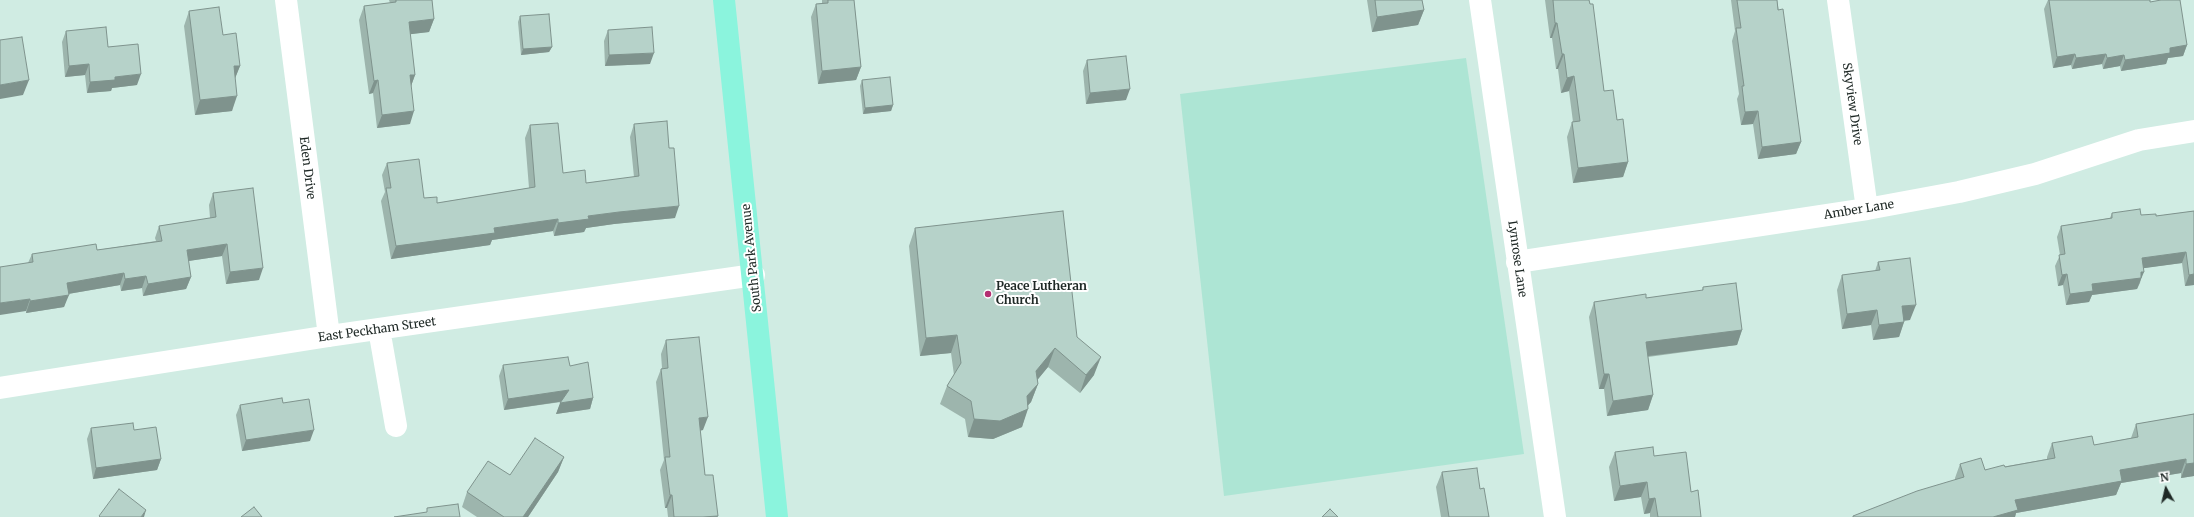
<!DOCTYPE html>
<style>
body{margin:0}
#map{position:relative;width:2194px;height:517px;overflow:hidden;background:#d0ece3;font-family:Merriweather,serif}
canvas{display:block}
.north{position:absolute;left:2146px;top:469px;width:40px;height:40px;-webkit-text-stroke:3px #fff;paint-order:stroke;rotate:352deg;font-size:11px;font-weight:700;line-height:16px;text-align:center;color:#1e2825}
.north::after{content:'';display:block;margin:auto;width:14px;height:18px;background:#1e2825;clip-path:polygon(50% 0,100% 100%,50% 72%,0 100%)}
</style>
<div id="map">
<canvas width="2194" height="517"></canvas>
<div class="north">N</div>
</div>
<script>
const c = document.querySelector('canvas').getContext('2d');
c.lineJoin = 'round';
function fill(path, color) {
  c.fillStyle = color;
  c.fill(path, 'evenodd');
}
function shape(rows) {
  const path = new Path2D();
  for (const r of rows) {
    path.moveTo(r[0], r[1]);
    for (let i = 2; i < r.length; i += 2) path.lineTo(r[i], r[i + 1]);
  }
  return path;
}
function stroke(path, color, width, dash) {
  c.strokeStyle = color;
  c.lineWidth = width;
  c.lineCap = dash ? 'butt' : 'round';
  c.setLineDash(dash || []);
  c.stroke(path);
}
function write(font, color, halo, rows, align = 'center') {
  c.font = font + ' Merriweather,serif';
  c.lineWidth = 4;
  c.setLineDash([]);
  c.textBaseline = 'middle';
  c.strokeStyle = halo;
  c.fillStyle = color;
  for (const [text, x, y, turn = 0] of rows) {
    c.save();
    c.translate(x, y);
    c.rotate((+turn || 0) * Math.PI / 180);
    c.textAlign = isNaN(turn) ? turn : align;
    if (halo) c.strokeText(text, 0, 0);
    c.fillText(text, 0, 0);
    c.restore();
  }
}
fill(shape([
 [1466,58,1524,454,1224,496,1180,94]
]), '#ade5d4');
stroke(shape([
 [286,0,329,336],
 [1480,0,1555,517],
 [1838,0,1867,209],
 [1517,262,1867,209,1959,192,2035,174,2139,140,2194,131],
 [379,329,396,426],
 [0,388,329,336,754,275]
]), '#fff', 22);
stroke(shape([
 [724,0,777,517]
]), '#8bf4dd', 22);
fill(shape([
 [389,0,432,0,434,19,429,32,410,34,415,75,411,86,410,124,377,128,373,93,369,94,359,20,364,6,390,3],
 [822,0,854,0,861,67,856,80,818,84,811,17,816,4,822,3],
 [1367,0,1422,0,1424,10,1418,25,1372,32],
 [1545,0,1589,0,1604,91,1617,120,1628,162,1623,177,1573,183,1567,137,1572,122,1573,122,1569,91,1561,93,1558,69,1556,69,1552,38,1550,38],
 [1731,0,1777,0,1801,142,1796,154,1758,159,1753,124,1741,125,1737,99,1739,94,1732,41,1735,31],
 [2048,0,2150,0,2150,2,2187,45,2183,56,2168,58,2166,64,2121,71,2120,66,2103,69,2102,64,2072,69,2071,65,2053,68,2044,9],
 [189,11,223,35,240,66,235,78,232,111,195,115,184,26],
 [520,16,552,47,549,52,521,55,518,22],
 [608,30,650,64,605,66,604,41],
 [66,31,108,47,137,85,112,88,111,91,87,93,85,75,65,77,62,42],
 [1087,60,1126,100,1086,104,1083,71],
 [862,80,893,105,891,111,863,114,860,86],
 [634,124,675,218,614,224,586,228,584,232,554,236,553,231,492,240,490,245,391,259,381,201,385,192,382,175,387,163,424,198,437,203,529,188,525,138,530,125,563,173,586,183,634,177,630,137],
 [213,193,259,280,226,284,222,256,188,261,191,277,186,289,143,296,142,288,121,291,120,285,68,294,64,307,26,313,28,263,32,254,97,250,156,241,155,238,159,226,210,218,209,205],
 [2194,211,2194,285,2185,286,2182,263,2143,268,2140,283,2137,289,2092,295,2089,302,2066,305,2063,285,2058,286,2055,266,2060,255,2057,237,2061,226,2110,218,2112,213,2156,216],
 [915,228,1077,337,1094,375,1080,393,1048,367,1037,380,1038,384,1031,402,1028,405,1022,427,993,439,968,437,965,419,940,404,947,386,954,375,951,353,920,356,909,246],
 [1878,262,1910,320,1904,321,1904,322,1899,337,1873,340,1871,325,1842,329,1837,290,1842,275,1875,271],
 [1703,287,1742,330,1737,345,1648,357,1653,395,1648,410,1607,416,1604,389,1599,389,1589,317,1594,302,1646,298,1702,291],
 [666,340,703,430,700,431,705,475,718,516,717,517,668,517,667,508,665,508,660,470,664,460,656,382,661,369,662,368,661,354],
 [503,365,570,366,593,398,590,409,556,414,561,402,504,410,499,376],
 [283,403,310,441,242,451,236,415,240,405],
 [2194,414,2194,476,2181,478,2181,473,2121,483,2116,495,2016,513,2015,517,1853,517,1853,516,1955,480,1955,478,1960,464,1985,470,2047,459,2047,457,2052,443,2094,445,2131,438,2136,424],
 [91,428,161,459,157,470,93,479,87,439],
 [1615,452,1654,456,1691,492,1701,517,1650,517,1650,513,1644,514,1641,497,1614,501,1609,467],
 [564,457,558,472,528,517,477,517,462,507,467,492,510,475],
 [1442,472,1480,489,1489,517,1441,517,1436,487]
]), '#9db5ad');
fill(shape([
 [1424,10,1418,25,1372,32,1377,17],
 [434,19,429,32,404,35,409,22],
 [1555,23,1557,23,1552,38,1550,38],
 [2187,45,2183,56,2168,58,2166,64,2121,71,2125,60,2170,48],
 [552,47,549,52,521,55,523,49],
 [654,53,650,64,605,66,609,55],
 [1562,54,1564,54,1558,69,1556,69],
 [2075,54,2071,65,2053,68,2057,57],
 [2106,54,2102,64,2072,69,2076,58],
 [2124,55,2120,66,2103,69,2107,58],
 [89,64,85,75,65,77,69,66],
 [234,66,240,66,234,81],
 [861,67,856,80,818,84,822,71],
 [141,74,137,85,112,88,111,91,87,93,90,82,115,77],
 [410,75,415,75,410,89],
 [1574,76,1569,91,1561,93,1567,78],
 [29,80,23,95,0,99,0,85],
 [378,80,373,93,369,94,374,81],
 [1130,89,1126,100,1086,104,1090,93],
 [237,96,232,111,195,115,200,100],
 [893,105,891,111,863,114,865,108],
 [414,111,410,124,377,128,382,115],
 [1758,111,1753,124,1741,125,1745,112],
 [1801,142,1796,154,1758,159,1762,147],
 [1628,162,1623,177,1573,183,1578,168],
 [679,206,675,218,614,224,586,228,584,232,554,236,558,223,588,216,619,212],
 [558,219,553,231,492,240,490,245,391,259,396,246,494,228],
 [227,244,222,256,182,262,187,250],
 [2186,252,2182,263,2138,269,2142,258],
 [263,268,259,280,226,284,230,272],
 [2141,272,2144,272,2137,289,2092,295,2089,302,2066,305,2070,294,2092,284],
 [124,273,120,285,62,295,67,283],
 [2067,274,2063,285,2058,286,2062,275],
 [2194,274,2194,285,2185,286,2189,275],
 [146,276,142,288,121,291,125,279],
 [191,277,186,289,143,296,148,284],
 [69,295,64,307,26,313,30,301],
 [30,299,26,311,0,315,0,303],
 [1916,305,1910,320,1897,321,1902,306],
 [1877,310,1871,325,1842,329,1847,314],
 [1904,322,1899,337,1873,340,1879,325],
 [1742,330,1737,345,1640,357,1646,342],
 [957,335,951,353,920,356,926,338],
 [1055,348,1048,367,1030,389,1036,371],
 [1101,357,1094,375,1080,393,1086,375],
 [1604,374,1609,374,1604,389,1599,389],
 [1038,384,1031,402,1023,411,1028,409,1022,427,993,439,968,437,974,419,1027,396],
 [569,390,565,401,504,410,508,399],
 [1653,395,1648,410,1607,416,1613,401],
 [593,398,590,409,556,414,560,403],
 [708,417,703,430,694,431,699,418],
 [314,430,310,441,242,451,246,440],
 [564,457,558,472,528,517,523,517],
 [161,459,157,470,93,479,96,468],
 [2186,459,2181,473,2121,483,2116,495,2016,513,2015,517,1993,517,2015,500,2120,470],
 [2194,463,2194,476,2181,478,2186,464],
 [1647,482,1641,497,1614,501,1620,486],
 [670,495,672,495,667,508,665,508],
 [1655,498,1650,513,1644,514,1649,499],
 [146,510,144,517,141,517],
 [718,516,717,517,703,517]
]), '#7f938d');
const building = shape([
 [396,0,432,0,434,19,409,22,415,75,410,75,414,111,382,115,378,80,374,81,364,6,396,2,396,0],
 [828,0,854,0,861,67,822,71,816,4,828,3,828,0],
 [1375,0,1422,0,1424,10,1377,17,1375,0],
 [1553,0,1589,0,1590,4,1593,4,1604,91,1613,90,1617,120,1623,119,1628,162,1578,168,1572,122,1580,121,1574,76,1567,78,1564,54,1562,54,1557,23,1555,23,1553,0],
 [1737,0,1777,0,1778,10,1783,9,1801,142,1762,147,1758,111,1745,112,1742,86,1744,86,1736,28,1741,28,1737,0],
 [2049,0,2150,0,2150,2,2161,0,2180,0,2187,45,2170,48,2170,53,2125,60,2124,55,2107,58,2106,54,2076,58,2075,54,2057,57,2049,0],
 [219,7,223,35,236,33,240,66,234,66,237,96,200,100,189,11,219,7],
 [549,14,552,47,523,49,520,16,549,14],
 [106,27,108,47,138,44,141,74,115,77,115,80,90,82,89,64,69,66,66,31,106,27],
 [652,27,654,53,609,55,608,30,652,27],
 [22,37,29,80,0,85,0,40,22,37],
 [1126,56,1130,89,1090,93,1087,60,1126,56],
 [890,77,893,105,865,108,862,80,890,77],
 [667,121,669,148,674,148,679,206,619,212,588,216,589,219,558,223,558,219,494,228,495,233,396,246,386,188,391,188,387,163,419,159,424,198,437,197,437,203,535,187,530,125,558,123,563,173,585,170,586,183,639,176,634,124,667,121],
 [253,188,263,268,230,272,227,244,187,250,191,277,148,284,146,276,125,279,124,273,67,283,69,295,30,301,30,299,0,303,0,267,33,262,32,254,96,244,97,250,162,241,159,226,216,217,213,193,253,188],
 [2140,209,2141,215,2156,214,2156,216,2194,211,2194,274,2189,275,2186,252,2142,258,2144,272,2141,272,2141,278,2092,284,2093,291,2070,294,2067,274,2062,275,2059,255,2065,254,2061,226,2112,218,2112,213,2140,209],
 [1063,211,1077,337,1101,357,1086,375,1055,348,1036,371,1038,384,1027,396,1028,409,1000,421,974,419,971,401,947,386,961,363,957,335,926,338,915,228,1063,211],
 [1910,258,1916,305,1902,306,1904,322,1879,325,1877,310,1847,314,1842,275,1880,270,1878,262,1910,258],
 [1736,283,1742,330,1646,342,1653,395,1613,401,1609,374,1604,374,1594,302,1646,294,1646,298,1703,290,1703,287,1736,283],
 [699,337,708,417,699,418,705,475,713,475,718,516,703,517,674,517,672,495,670,495,665,457,670,457,661,369,668,368,666,340,699,337],
 [568,357,570,366,588,362,593,398,560,403,569,390,508,399,503,365,568,357],
 [282,398,283,403,309,399,314,430,246,440,240,405,282,398],
 [2194,414,2194,463,2186,464,2186,459,2120,470,2122,481,2015,500,2018,510,1993,517,1853,517,1853,516,1917,491,1964,477,1960,464,1981,458,1985,470,2004,465,2005,467,2055,458,2052,443,2092,436,2094,445,2138,437,2136,424,2194,414],
 [133,423,134,430,156,427,161,459,96,468,91,428,133,423],
 [535,438,564,457,523,517,504,517,467,492,488,461,510,475,535,438],
 [1653,447,1654,456,1686,452,1691,492,1698,490,1701,517,1658,517,1655,498,1649,499,1647,482,1620,486,1615,452,1653,447],
 [1477,468,1480,489,1484,488,1489,517,1449,517,1442,472,1477,468],
 [119,489,146,510,141,517,100,517,99,516,119,489],
 [458,504,460,517,394,517,427,512,427,508,458,504],
 [254,507,262,517,241,517,254,507],
 [1330,509,1338,517,1322,517,1330,509]
]);
fill(building, '#b6d2c9');
stroke(building, '#7f938d', 1);
for (const [x, y, r, color] of [
 [988,294,4,"#b42e71"]
]) {
  const dot = new Path2D();
  dot.arc(x, y, r, 0, 2 * Math.PI);
  c.fillStyle = color;
  c.fill(dot);
  stroke(dot, '#fff', 1.5);
}
write('12px', '#1e2825', '#fff', [
 ["Skyview Drive",1852,104,82],
 ["Eden Drive",307,168,83],
 ["Amber Lane",1859,210,-9],
 ["South Park Avenue",752,258,-96],
 ["Lynrose Lane",1517,259,82],
 ["East Peckham Street",377,330,-8]
]);
write('bold 12px', '#1e2825', '#fff', [
 ["Peace Lutheran",996,287],
 ["Church",996,301]
], 'left');
</script>
